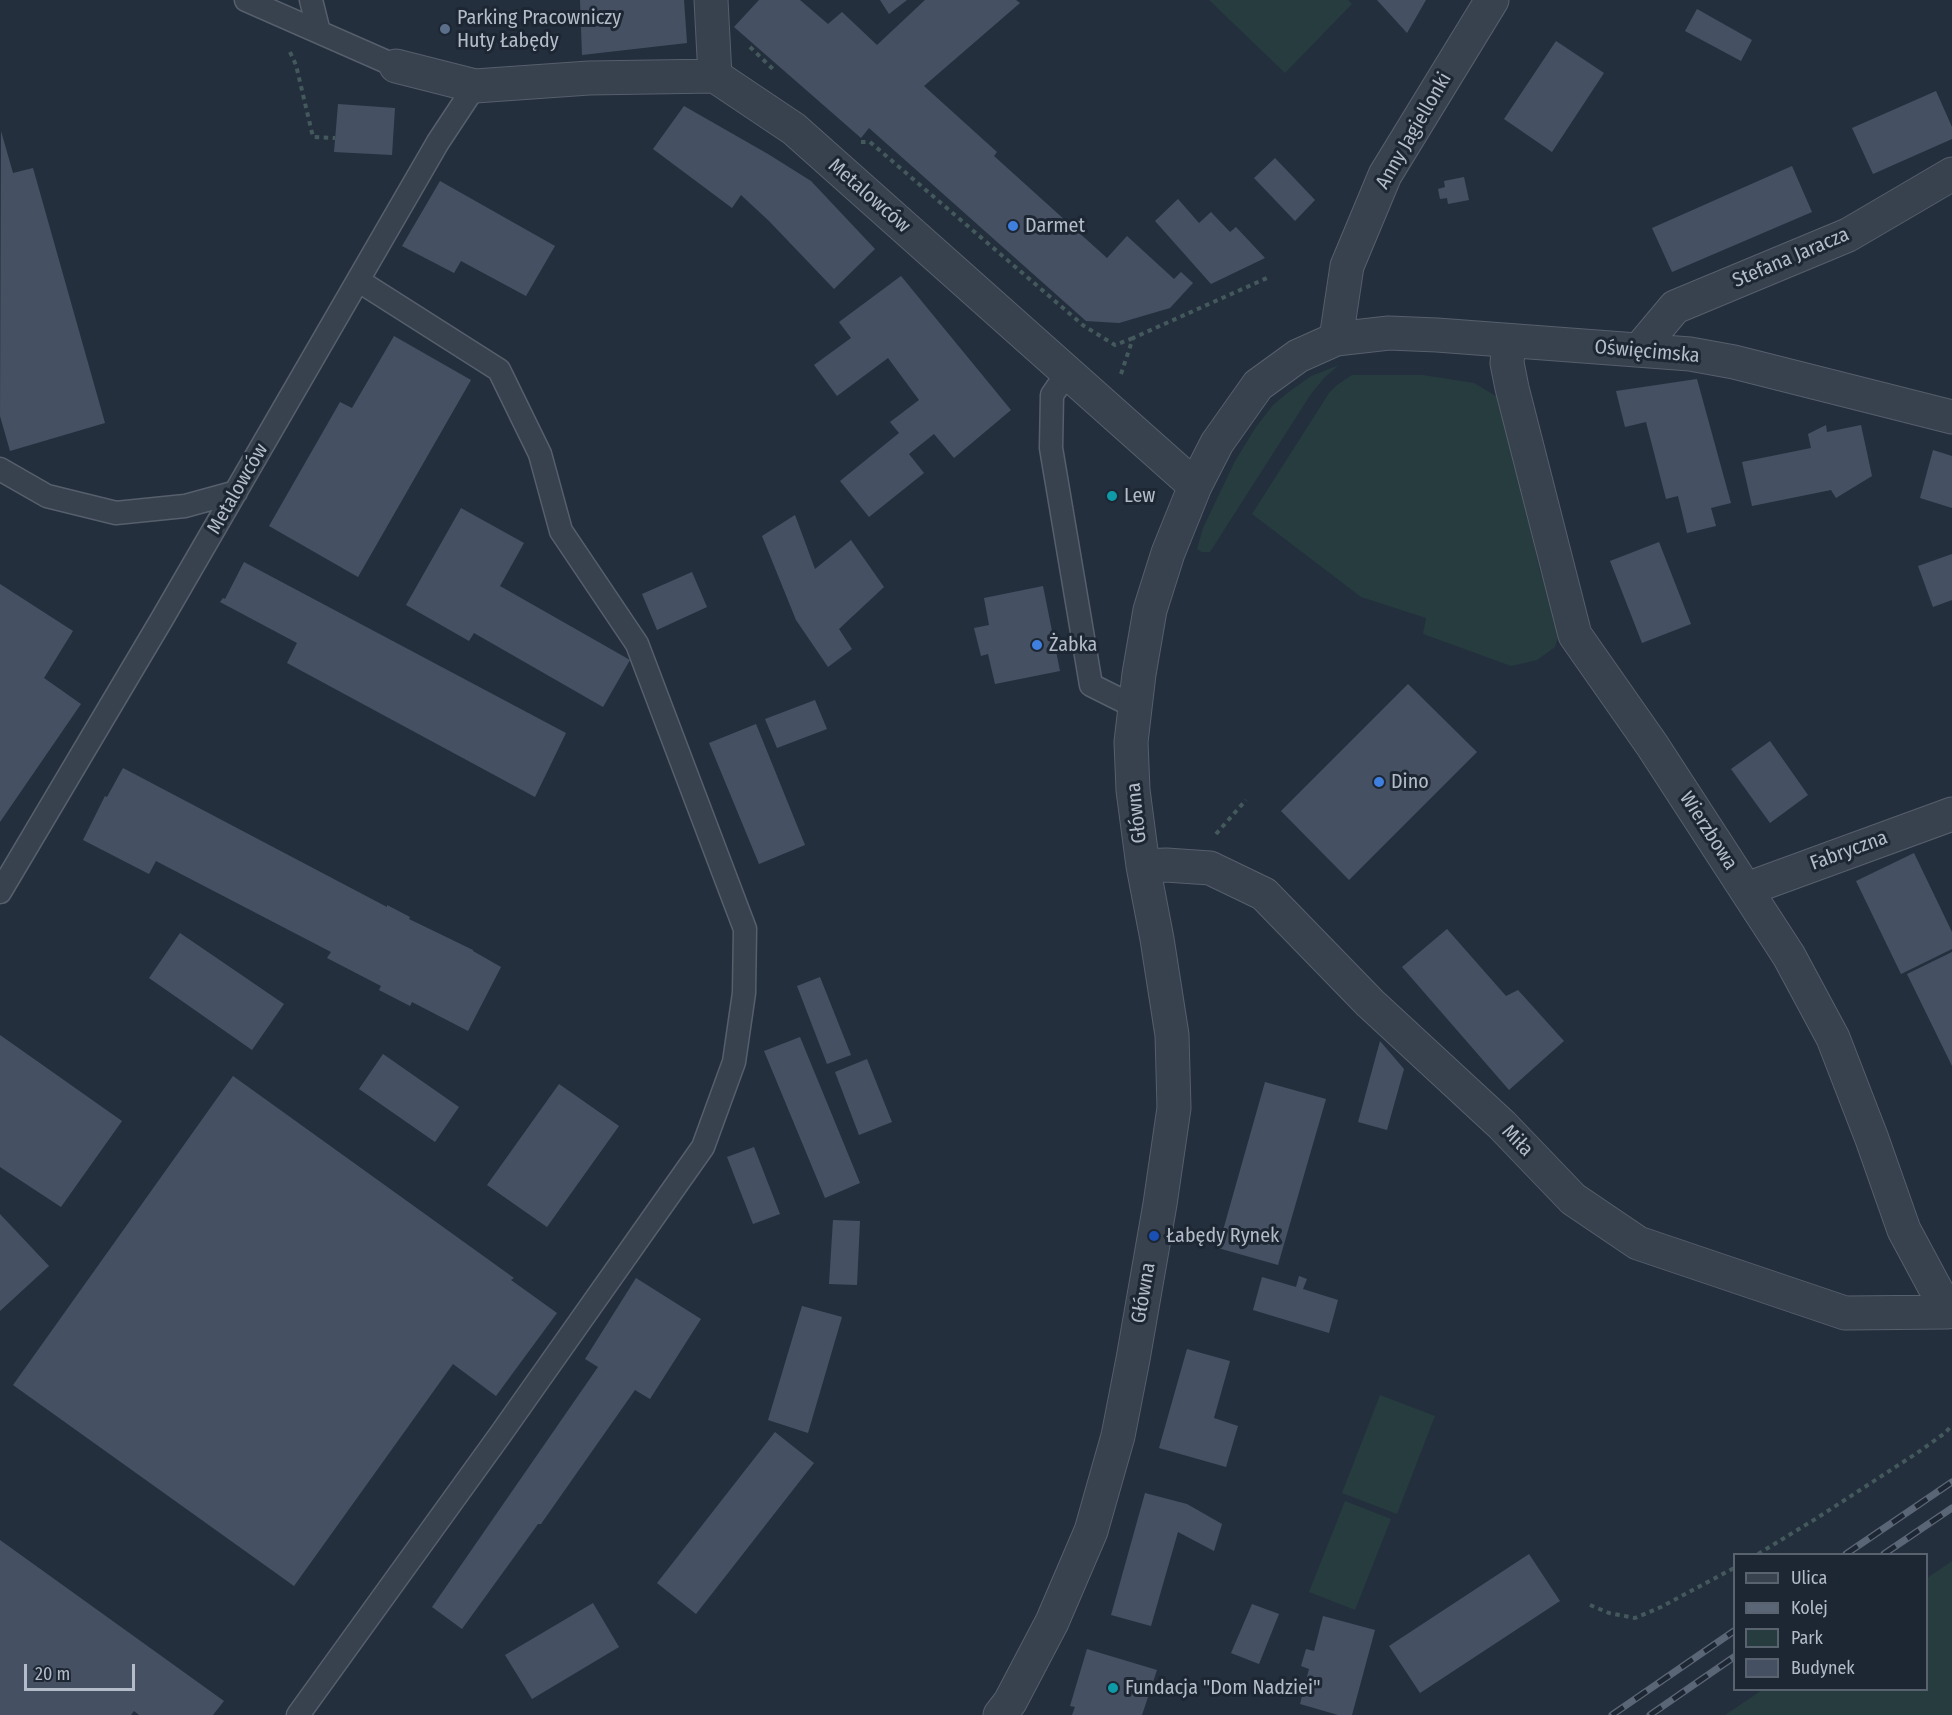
<!DOCTYPE html>
<meta charset="utf-8">
<style>
body{margin:0}
#map{position:relative;width:1952px;height:1715px;overflow:hidden;background:#242f3e;font-family:"Fira Sans Condensed",sans-serif}
canvas{display:block}
.legend{position:absolute;left:1733px;top:1553px;width:195px;height:138px;box-sizing:border-box;background:#1d2633;border:2px solid #59626f;margin:0;padding:8px 10px;list-style:none;font-size:18px;color:#b4bcc9}
.legend li{display:flex;align-items:center;gap:12px;height:30px}
.legend b{width:30px;border:2px solid #59626f}
.scale{position:absolute;left:24px;top:1664px;width:111px;height:27px;box-sizing:border-box;border:3px solid #b4bcc9;border-top:0;padding-left:8px;font-size:18px;line-height:21px;white-space:nowrap;color:#b4bcc9;-webkit-text-stroke:4px #1d2633;paint-order:stroke}
</style>
<div id="map">
<canvas width="1952" height="1715"></canvas>
<ul class="legend">
<li><b style="height:8px;background:#38414e"></b>Ulica</li>
<li><b style="height:8px;background:#5a6575"></b>Kolej</li>
<li><b style="height:16px;background:#263c3f"></b>Park</li>
<li><b style="height:16px;background:#455162"></b>Budynek</li>
</ul>
<div class="scale">20 m</div>
</div>
<script>
const c = document.querySelector('canvas').getContext('2d');
c.lineJoin = 'round';
function fill(path, color) {
  c.fillStyle = color;
  c.fill(path, 'evenodd');
}
function shape(rows) {
  const path = new Path2D();
  for (const r of rows) {
    path.moveTo(r[0], r[1]);
    for (let i = 2; i < r.length; i += 2) path.lineTo(r[i], r[i + 1]);
  }
  return path;
}
function stroke(path, color, width, dash) {
  c.strokeStyle = color;
  c.lineWidth = width;
  c.lineCap = dash ? 'butt' : 'round';
  c.setLineDash(dash || []);
  c.stroke(path);
}
function write(font, color, halo, rows, align = 'center') {
  c.font = font + ' "Fira Sans Condensed",sans-serif';
  c.lineWidth = 6;
  c.setLineDash([]);
  c.textBaseline = 'middle';
  c.strokeStyle = halo;
  c.fillStyle = color;
  for (const [text, x, y, turn = 0] of rows) {
    c.save();
    c.translate(x, y);
    c.rotate((+turn || 0) * Math.PI / 180);
    c.textAlign = isNaN(turn) ? turn : align;
    if (halo) c.strokeText(text, 0, 0);
    c.fillText(text, 0, 0);
    c.restore();
  }
}
fill(shape([
 [1209,0,1348,0,1352,4,1285,73],
 [1339,365,1324,378,1311,394,1210,552,1202,552,1197,549,1203,528,1235,461,1256,427,1273,405,1286,394,1311,376],
 [1352,375,1423,375,1474,383,1501,399,1540,572,1558,616,1559,633,1555,647,1537,660,1511,666,1423,634,1426,618,1361,597,1252,514,1329,393,1337,385],
 [1380,1395,1435,1416,1397,1514,1342,1493],
 [1345,1501,1391,1519,1355,1610,1309,1592],
 [1952,1561,1952,1715,1725,1715,1762,1690,1926,1690,1927,1578]
]), '#263c3f');
fill(shape([
 [580,0,684,0,687,43,582,55],
 [759,0,800,0,828,24,842,12,877,45,925,0,1016,0,1020,3,924,86,997,152,994,156,1107,258,1127,236,1174,279,1181,272,1193,283,1170,308,1119,323,1086,321,869,128,861,138,734,27],
 [880,0,907,0,889,14],
 [1377,0,1426,0,1407,33],
 [1697,9,1752,40,1741,61,1685,31],
 [1556,41,1604,73,1552,152,1504,119],
 [1936,91,1952,127,1952,139,1873,174,1852,128],
 [338,104,395,108,392,155,334,152],
 [684,106,768,154,811,181,875,249,834,289,769,221,741,195,732,208,653,149],
 [1,131,13,173,33,168,105,423,10,451,0,416],
 [1275,158,1315,200,1295,221,1254,178],
 [1792,166,1812,212,1672,272,1652,228],
 [1464,177,1469,200,1448,204,1447,198,1440,199,1438,189,1445,187,1444,181],
 [440,181,555,246,526,296,461,261,454,273,402,246],
 [1178,199,1199,223,1211,212,1230,232,1236,227,1265,258,1211,284,1155,221],
 [901,276,1011,410,954,458,934,434,909,454,924,473,869,517,840,481,899,433,890,422,919,400,888,358,837,396,814,365,851,338,839,322],
 [394,336,471,380,358,577,269,526,340,402,352,408],
 [1697,379,1731,503,1711,508,1716,526,1687,533,1678,496,1666,499,1646,422,1625,427,1616,391],
 [1826,425,1827,432,1861,425,1872,476,1836,498,1831,490,1752,506,1742,462,1811,448,1808,434],
 [1933,450,1952,456,1952,508,1920,498],
 [461,508,524,543,500,586,630,660,603,707,474,633,469,641,406,605],
 [795,515,815,569,851,540,884,587,839,629,852,649,828,667,796,620,762,536],
 [1659,542,1691,624,1642,643,1610,561],
 [1952,554,1952,600,1933,607,1918,566],
 [244,562,566,733,535,797,287,663,297,643,220,602,223,598,225,599],
 [692,572,707,607,657,630,642,594],
 [0,584,73,631,44,678,81,704,0,822],
 [1043,586,1060,671,995,684,988,654,981,656,974,628,989,625,984,598],
 [1408,684,1477,752,1349,880,1281,811],
 [815,700,827,729,777,748,765,719],
 [756,724,805,845,759,864,709,743],
 [1770,741,1808,795,1770,823,1731,769],
 [123,768,387,907,387,905,410,917,409,919,473,950,473,951,501,967,468,1031,412,1002,410,1006,379,990,381,986,327,958,331,952,156,861,149,874,83,840,105,796,107,797],
 [1914,853,1952,932,1952,949,1901,974,1856,881],
 [1447,929,1506,996,1518,990,1564,1041,1509,1090,1402,967],
 [180,933,284,1004,252,1050,149,978],
 [1952,952,1952,1066,1907,974],
 [820,977,851,1055,827,1064,797,986],
 [0,1035,122,1121,61,1207,0,1167],
 [800,1037,860,1183,825,1198,764,1051],
 [1380,1041,1404,1069,1387,1130,1358,1122],
 [383,1054,459,1107,435,1142,359,1089],
 [867,1059,892,1122,859,1135,835,1072],
 [233,1076,514,1278,511,1280,557,1313,496,1396,453,1364,294,1586,13,1385],
 [1265,1082,1326,1099,1278,1265,1218,1248],
 [559,1084,619,1126,547,1227,487,1185],
 [754,1147,780,1214,753,1224,727,1157],
 [0,1214,49,1266,0,1311],
 [833,1220,860,1221,857,1285,829,1284],
 [1299,1276,1307,1279,1303,1289,1338,1300,1329,1333,1253,1310,1262,1277,1296,1287],
 [636,1278,701,1319,650,1399,635,1390,541,1524,538,1524,462,1629,432,1607,598,1367,585,1359],
 [802,1306,842,1317,808,1433,768,1420],
 [1187,1349,1230,1361,1214,1418,1238,1426,1226,1467,1159,1448],
 [775,1432,814,1463,696,1614,657,1583],
 [1145,1493,1187,1504,1222,1524,1214,1551,1178,1532,1151,1626,1111,1615],
 [0,1540,224,1701,213,1715,139,1715,134,1711,131,1715,0,1715],
 [1529,1554,1560,1601,1420,1693,1389,1646],
 [593,1603,619,1647,532,1699,505,1655],
 [1252,1604,1279,1614,1259,1664,1231,1653],
 [1323,1616,1375,1630,1352,1715,1338,1715,1300,1704,1309,1669,1301,1666,1306,1649,1314,1651],
 [1087,1649,1157,1670,1142,1715,1072,1715,1075,1707,1070,1706]
]), '#455162');
const service = shape([
 [246,0,396,66],
 [311,0,319,32],
 [1067,373,1052,395,1051,448,1091,685,1135,707],
 [0,469,47,496,116,513,185,506,236,492],
 [0,892,162,619,438,142,475,86],
 [298,1715,500,1435,703,1147,734,1062,744,993,745,929,637,644,561,531,540,454,499,370,359,281]
]);
const minor = shape([
 [711,0,715,76],
 [396,66,475,86,589,78,715,76,794,129,1195,486],
 [1336,339,1347,266,1385,175,1492,0],
 [1639,350,1675,307,1848,235,1952,174],
 [1143,866,1166,865,1210,868,1264,894,1370,1003,1502,1125,1573,1199,1638,1243,1845,1313,1948,1312,1904,1230,1872,1139,1833,1038,1789,956,1652,745,1575,635,1512,388,1507,363,1509,341],
 [1747,889,1952,814],
 [1000,1715,1010,1702,1052,1622,1091,1531,1118,1436,1133,1359,1160,1204,1174,1108,1172,1035,1157,939,1143,866,1133,790,1131,742,1139,674,1150,610,1168,553,1195,486,1217,443,1258,385,1298,356,1336,339,1389,333,1437,335,1690,354,1734,362,1952,417]
]);
stroke(service, '#565f6c', 25);
stroke(minor, '#565f6c', 35);
stroke(shape([
 [750,47,775,71],
 [290,52,296,65,313,137,335,138],
 [861,142,870,142,1084,326,1115,345,1133,338],
 [1121,374,1133,338,1267,278],
 [1216,834,1246,800],
 [1758,1554,1817,1518,1917,1453,1945,1433,1952,1425],
 [1590,1605,1609,1613,1635,1618,1661,1607,1734,1568]
]), '#44595c', 4, [4.5, 4.5]);
stroke(service, '#38414e', 22);
stroke(minor, '#38414e', 33);
const rail = shape([
 [1846,1554,1952,1482],
 [1884,1554,1952,1508],
 [1612,1715,1734,1631],
 [1650,1715,1734,1657]
]);
stroke(rail, '#5a6575', 7);
stroke(rail, '#1d2633', 4.5, [14]);
for (const [x, y, r, color] of [
 [445,29,6,"#5c6f8a"],
 [1013,226,6,"#3f7fe0"],
 [1112,496,6,"#0f9aa8"],
 [1037,645,6,"#3f7fe0"],
 [1379,782,6,"#3f7fe0"],
 [1154,1236,6,"#1a4fb4"],
 [1113,1688,6,"#0f9aa8"]
]) {
  const dot = new Path2D();
  dot.arc(x, y, r, 0, 2 * Math.PI);
  c.fillStyle = color;
  c.fill(dot);
  stroke(dot, '#1d2633', 2);
}
write('20px', '#b4bcc9', '#1d2633', [
 ["Parking Pracowniczy",457,18],
 ["Huty Łabędy",457,41],
 ["Darmet",1025,226],
 ["Lew",1124,496],
 ["Żabka",1049,645],
 ["Dino",1391,782],
 ["Łabędy Rynek",1166,1236],
 ["Fundacja \"Dom Nadziei\"",1125,1688]
], 'left');
write('20px', '#b4bcc9', '#1d2633', [
 ["Anny Jagiellonki",1414,131,-60],
 ["Metalowców",869,196,41],
 ["Stefana Jaracza",1791,258,-23],
 ["Oświęcimska",1647,352,5],
 ["Metalowców",238,489,-60],
 ["Główna",1137,813,-96],
 ["Wierzbowa",1708,831,57],
 ["Fabryczna",1849,851,-20],
 ["Miła",1517,1141,46],
 ["Główna",1144,1293,-80]
]);
</script>
